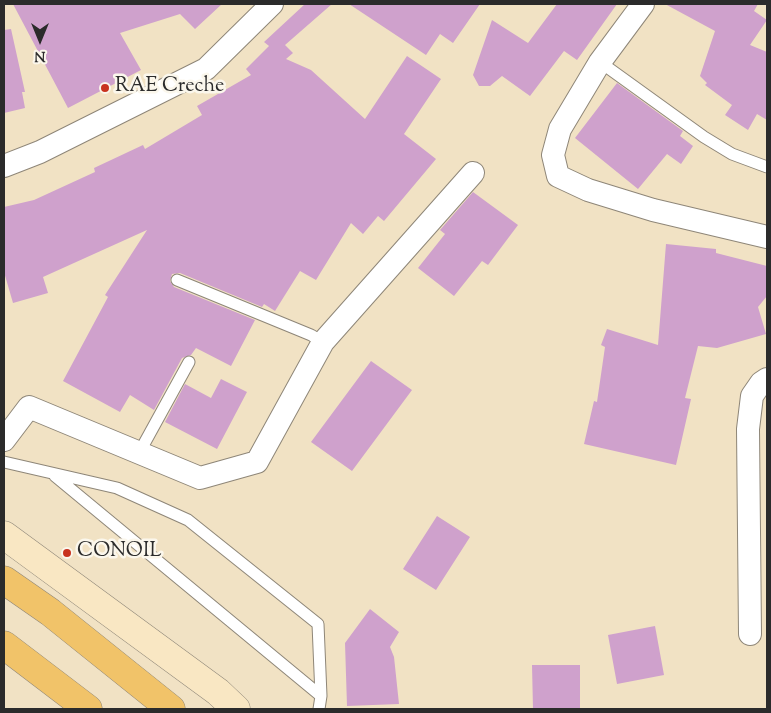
<!DOCTYPE html>
<style>
body{margin:0}
#map{position:relative;width:771px;height:713px;overflow:hidden;background:#f1e2c4;font-family:"Sorts Mill Goudy",serif}
canvas{display:block}
.frame{position:absolute;inset:0;border:5px solid #2b2b2b;pointer-events:none}
.north{position:absolute;left:15px;top:15px;width:50px;height:50px;-webkit-text-stroke:4px #fbf7ec;paint-order:stroke;rotate:180deg;font-size:14px;font-weight:700;line-height:20px;text-align:center;color:#2b2b2b}
.north::after{content:'';display:block;margin:auto;width:18px;height:22px;background:#2b2b2b;clip-path:polygon(50% 0,100% 100%,50% 72%,0 100%)}
</style>
<div id="map">
<canvas width="771" height="713"></canvas>
<div class="frame"></div>
<div class="north">N</div>
</div>
<script>
const c = document.querySelector('canvas').getContext('2d');
c.lineJoin = 'round';
function fill(path, color) {
  c.fillStyle = color;
  c.fill(path, 'evenodd');
}
function shape(rows) {
  const path = new Path2D();
  for (const r of rows) {
    path.moveTo(r[0], r[1]);
    for (let i = 2; i < r.length; i += 2) path.lineTo(r[i], r[i + 1]);
  }
  return path;
}
function stroke(path, color, width, dash) {
  c.strokeStyle = color;
  c.lineWidth = width;
  c.lineCap = dash ? 'butt' : 'round';
  c.setLineDash(dash || []);
  c.stroke(path);
}
function write(font, color, halo, rows, align = 'center') {
  c.font = font + ' "Sorts Mill Goudy",serif';
  c.lineWidth = 5;
  c.setLineDash([]);
  c.textBaseline = 'middle';
  c.strokeStyle = halo;
  c.fillStyle = color;
  for (const [text, x, y, turn = 0] of rows) {
    c.save();
    c.translate(x, y);
    c.rotate((+turn || 0) * Math.PI / 180);
    c.textAlign = isNaN(turn) ? turn : align;
    if (halo) c.strokeText(text, 0, 0);
    c.fillText(text, 0, 0);
    c.restore();
  }
}
fill(shape([
 [13,4,222,4,195,29,180,14,120,33,141,70,68,108],
 [305,4,332,4,285,45,293,53,286,59,311,70,365,119,407,56,441,79,404,134,436,159,384,221,378,216,363,234,351,223,316,280,300,271,275,311,264,304,262,307,180,273,172,274,170,281,174,287,255,320,231,366,196,348,191,355,182,358,154,410,130,395,120,412,63,381,108,297,105,295,147,230,43,277,48,293,13,303,4,272,4,207,34,200,95,172,94,168,143,145,145,149,202,115,197,106,251,75,246,69,269,46,264,42],
 [349,4,480,4,453,43,440,34,426,55],
 [557,4,617,4,577,60,564,51,530,96,502,76,490,86,479,86,473,75,492,20,528,43],
 [665,4,758,4,754,11,767,20,750,45,767,52,767,120,757,114,748,130,725,115,732,105,705,85,707,83,700,76,715,31],
 [11,29,25,92,22,92,25,108,4,113,4,30],
 [617,83,683,131,680,136,693,146,681,164,667,154,638,189,575,138],
 [473,192,518,225,488,265,482,261,454,296,418,268,445,234,440,230],
 [666,244,716,249,716,253,767,266,767,296,758,307,766,334,717,348,698,346,685,398,691,399,676,465,584,444,594,401,597,402,605,347,601,345,607,329,658,345],
 [371,361,412,390,352,471,311,442],
 [221,379,247,392,217,449,165,422,185,384,211,398],
 [437,516,470,537,436,590,403,569],
 [370,609,399,632,390,647,394,657,399,704,347,706,345,643],
 [655,626,664,675,617,684,608,635],
 [532,665,580,665,580,709,533,709]
]), '#cfa1cc');
const lane = shape([
 [600,62,704,137,732,154,767,167],
 [177,280,311,335,323,342],
 [139,453,189,362],
 [4,462,117,488,188,520,318,624,321,696,319,709],
 [55,476,321,696]
]);
const street = shape([
 [643,4,600,62,560,129,553,155,558,176,588,190,653,210,767,237],
 [4,166,40,152,206,69,272,4],
 [4,440,29,407,200,478,257,462,323,342,473,173],
 [750,634,748,429,752,396,761,383,767,379]
]);
const secondary = shape([
 [4,535,218,692,236,709]
]);
const highway = shape([
 [4,580,50,612,171,709],
 [4,645,88,709]
]);
stroke(lane, '#8e8678', 13);
stroke(street, '#8e8678', 24);
stroke(secondary, '#8e8678', 29);
stroke(highway, '#8e8678', 29);
stroke(lane, '#fff', 11);
stroke(street, '#fff', 22);
stroke(secondary, '#f9e7c3', 28);
stroke(highway, '#f1c369', 28);
for (const [x, y, r, color] of [
 [105,88,5,"#c8321e"],
 [67,553,5,"#c8321e"]
]) {
  const dot = new Path2D();
  dot.arc(x, y, r, 0, 2 * Math.PI);
  c.fillStyle = color;
  c.fill(dot);
  stroke(dot, '#fbf7ec', 2);
}
write('20px', '#2b2b2b', '#fbf7ec', [
 ["RAE Creche",115,88],
 ["CONOIL",77,553]
], 'left');
</script>
